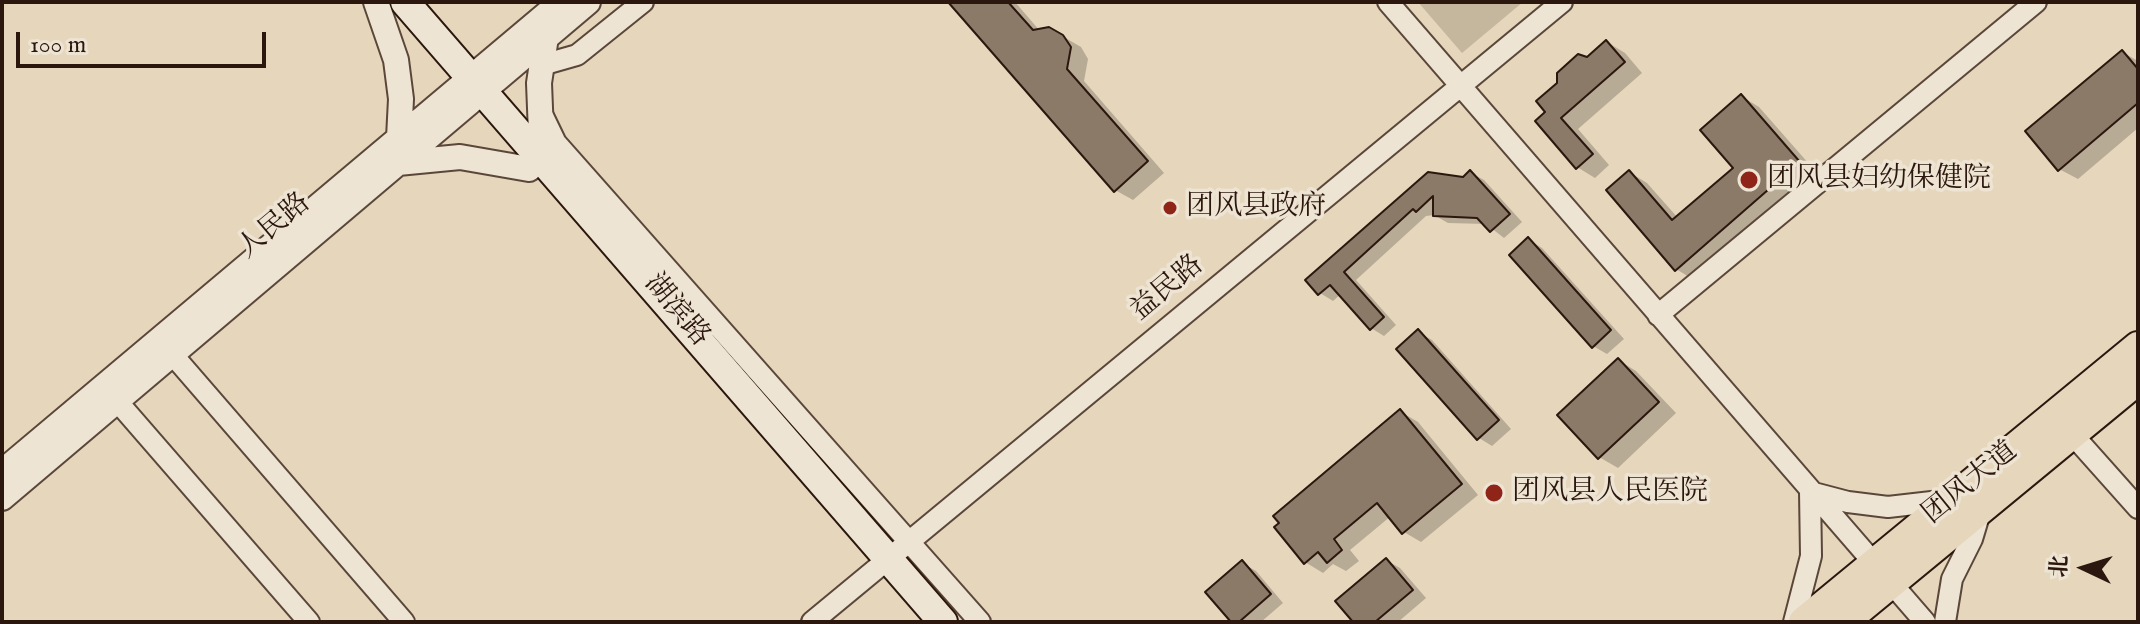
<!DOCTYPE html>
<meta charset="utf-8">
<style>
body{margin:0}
#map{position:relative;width:2140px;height:624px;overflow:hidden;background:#e5d6bc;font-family:"IM FELL English","Noto Serif SC",serif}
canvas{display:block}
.frame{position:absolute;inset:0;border:4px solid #2b170e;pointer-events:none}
.north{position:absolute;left:2044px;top:528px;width:80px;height:80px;-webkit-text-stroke:6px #eee4d3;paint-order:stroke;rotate:274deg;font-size:22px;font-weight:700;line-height:32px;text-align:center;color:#2b170e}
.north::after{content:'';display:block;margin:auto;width:28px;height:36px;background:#2b170e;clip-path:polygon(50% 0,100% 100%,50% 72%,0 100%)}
.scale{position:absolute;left:16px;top:32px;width:250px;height:36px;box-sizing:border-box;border:4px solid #2b170e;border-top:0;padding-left:10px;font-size:24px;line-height:28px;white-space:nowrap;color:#2b170e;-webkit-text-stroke:6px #eee4d3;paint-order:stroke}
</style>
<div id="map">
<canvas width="2140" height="624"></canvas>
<div class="frame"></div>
<div class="north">北</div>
<div class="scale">100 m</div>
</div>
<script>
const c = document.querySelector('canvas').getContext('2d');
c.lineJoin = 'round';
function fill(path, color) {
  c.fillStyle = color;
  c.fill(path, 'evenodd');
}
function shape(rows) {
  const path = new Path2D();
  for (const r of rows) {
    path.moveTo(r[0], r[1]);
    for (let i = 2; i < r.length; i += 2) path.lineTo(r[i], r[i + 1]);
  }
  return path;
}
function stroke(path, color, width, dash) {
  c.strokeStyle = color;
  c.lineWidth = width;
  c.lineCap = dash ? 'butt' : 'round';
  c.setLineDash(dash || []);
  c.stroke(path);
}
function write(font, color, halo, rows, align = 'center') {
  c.font = font + ' "IM FELL English","Noto Serif SC",serif';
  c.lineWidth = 7;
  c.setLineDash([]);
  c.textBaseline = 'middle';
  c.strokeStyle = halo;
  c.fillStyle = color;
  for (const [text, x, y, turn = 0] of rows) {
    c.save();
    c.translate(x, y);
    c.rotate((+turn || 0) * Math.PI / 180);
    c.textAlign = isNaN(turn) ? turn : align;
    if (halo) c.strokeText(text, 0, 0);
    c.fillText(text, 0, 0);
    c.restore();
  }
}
fill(shape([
 [1418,2,1523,2,1462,53]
]), '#c5b69e');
fill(shape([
 [951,2,1015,2,1040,31,1062,36,1081,47,1088,59,1084,81,1164,173,1133,200,1115,190],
 [1607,42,1625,53,1642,73,1578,129,1609,165,1595,178,1577,167,1547,112],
 [2122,52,2138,61,2138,128,2078,179,2059,169],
 [1741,96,1759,107,1817,173,1694,280,1676,269,1629,172,1647,183,1678,218,1736,168],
 [1471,173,1484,180,1522,222,1504,238,1486,224,1448,223,1434,215,1426,216,1356,280,1396,325,1384,336,1371,328,1341,294,1333,301,1320,293,1428,174,1464,179],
 [1529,240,1542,248,1624,339,1607,354,1593,346],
 [1418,332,1432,340,1511,429,1492,446,1479,438],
 [1618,360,1636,371,1676,413,1618,468,1599,457],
 [1401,412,1418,422,1478,495,1421,542,1404,532,1391,516,1350,550,1359,561,1346,571,1333,564,1323,573,1305,562],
 [1386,560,1400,568,1426,598,1398,622,1356,622],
 [1242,563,1256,571,1283,603,1261,622,1233,622]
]), '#0003');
const building = shape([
 [948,2,1008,2,1033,30,1049,27,1063,35,1071,47,1067,69,1148,161,1114,192,948,2],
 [1606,40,1625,62,1561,118,1593,154,1576,169,1535,121,1545,112,1536,101,1557,83,1557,73,1578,54,1587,57,1606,40],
 [2122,50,2138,69,2138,103,2058,171,2025,131,2122,50],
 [1741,94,1800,162,1675,271,1606,190,1629,170,1672,220,1733,168,1700,130,1741,94],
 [1470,170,1510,214,1490,232,1477,218,1433,216,1433,196,1416,212,1413,209,1344,272,1384,317,1370,330,1330,285,1318,295,1305,280,1428,172,1463,177,1470,170],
 [1528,237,1611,330,1592,348,1509,255,1528,237],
 [1418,329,1499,420,1477,440,1396,349,1418,329],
 [1618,358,1659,402,1598,459,1557,415,1618,358],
 [1400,409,1462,484,1402,534,1377,503,1334,539,1342,550,1327,563,1318,552,1304,564,1274,527,1279,523,1273,516,1400,409],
 [1386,558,1413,590,1375,622,1353,622,1335,601,1386,558],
 [1242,560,1271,594,1239,622,1231,622,1205,592,1242,560]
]);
fill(building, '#8c7a68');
stroke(building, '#2b170e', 2);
const minor = shape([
 [1388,2,1925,622],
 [542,65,577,55,643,2],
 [542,114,556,143,980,622],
 [1658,315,2036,2],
 [172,354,404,622],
 [117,401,309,622],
 [2072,434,2138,508],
 [812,622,1562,2],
 [1794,622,1811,556,1810,492,1848,502,1888,507,1949,500],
 [1945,622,1952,579,1972,539,1981,509]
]);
const tertiary = shape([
 [376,2,396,60,401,99,399,138],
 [542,158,539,83,546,37],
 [398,163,460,157,529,169],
 [2,472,561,2],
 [2,498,588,2]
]);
const secondary = shape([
 [405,2,943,622]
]);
const primary = shape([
 [1804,622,2138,347],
 [1843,622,2138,379]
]);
stroke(minor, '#5a473a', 24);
stroke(tertiary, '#5a473a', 28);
stroke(secondary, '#2b170e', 32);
stroke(primary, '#2b170e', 34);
stroke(minor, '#eee4d3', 20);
stroke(tertiary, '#eee4d3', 24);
stroke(secondary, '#eee4d3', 28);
stroke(primary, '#e5d6bc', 30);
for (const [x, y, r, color] of [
 [1749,180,10,"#8f2418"],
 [1170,208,8,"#8f2418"],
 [1494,493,10,"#8f2418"]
]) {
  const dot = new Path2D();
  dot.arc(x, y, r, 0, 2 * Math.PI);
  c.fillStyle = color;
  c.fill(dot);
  stroke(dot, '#eee4d3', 3);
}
write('28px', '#2b170e', '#eee4d3', [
 ["团风县妇幼保健院",1767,180],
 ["团风县政府",1186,208],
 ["团风县人民医院",1512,493]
], 'left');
write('28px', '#2b170e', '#eee4d3', [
 ["人民路",275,227,-40],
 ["益民路",1168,289,-40],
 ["湖滨路",676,311,50],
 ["团风大道",1971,484,-39]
]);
</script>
